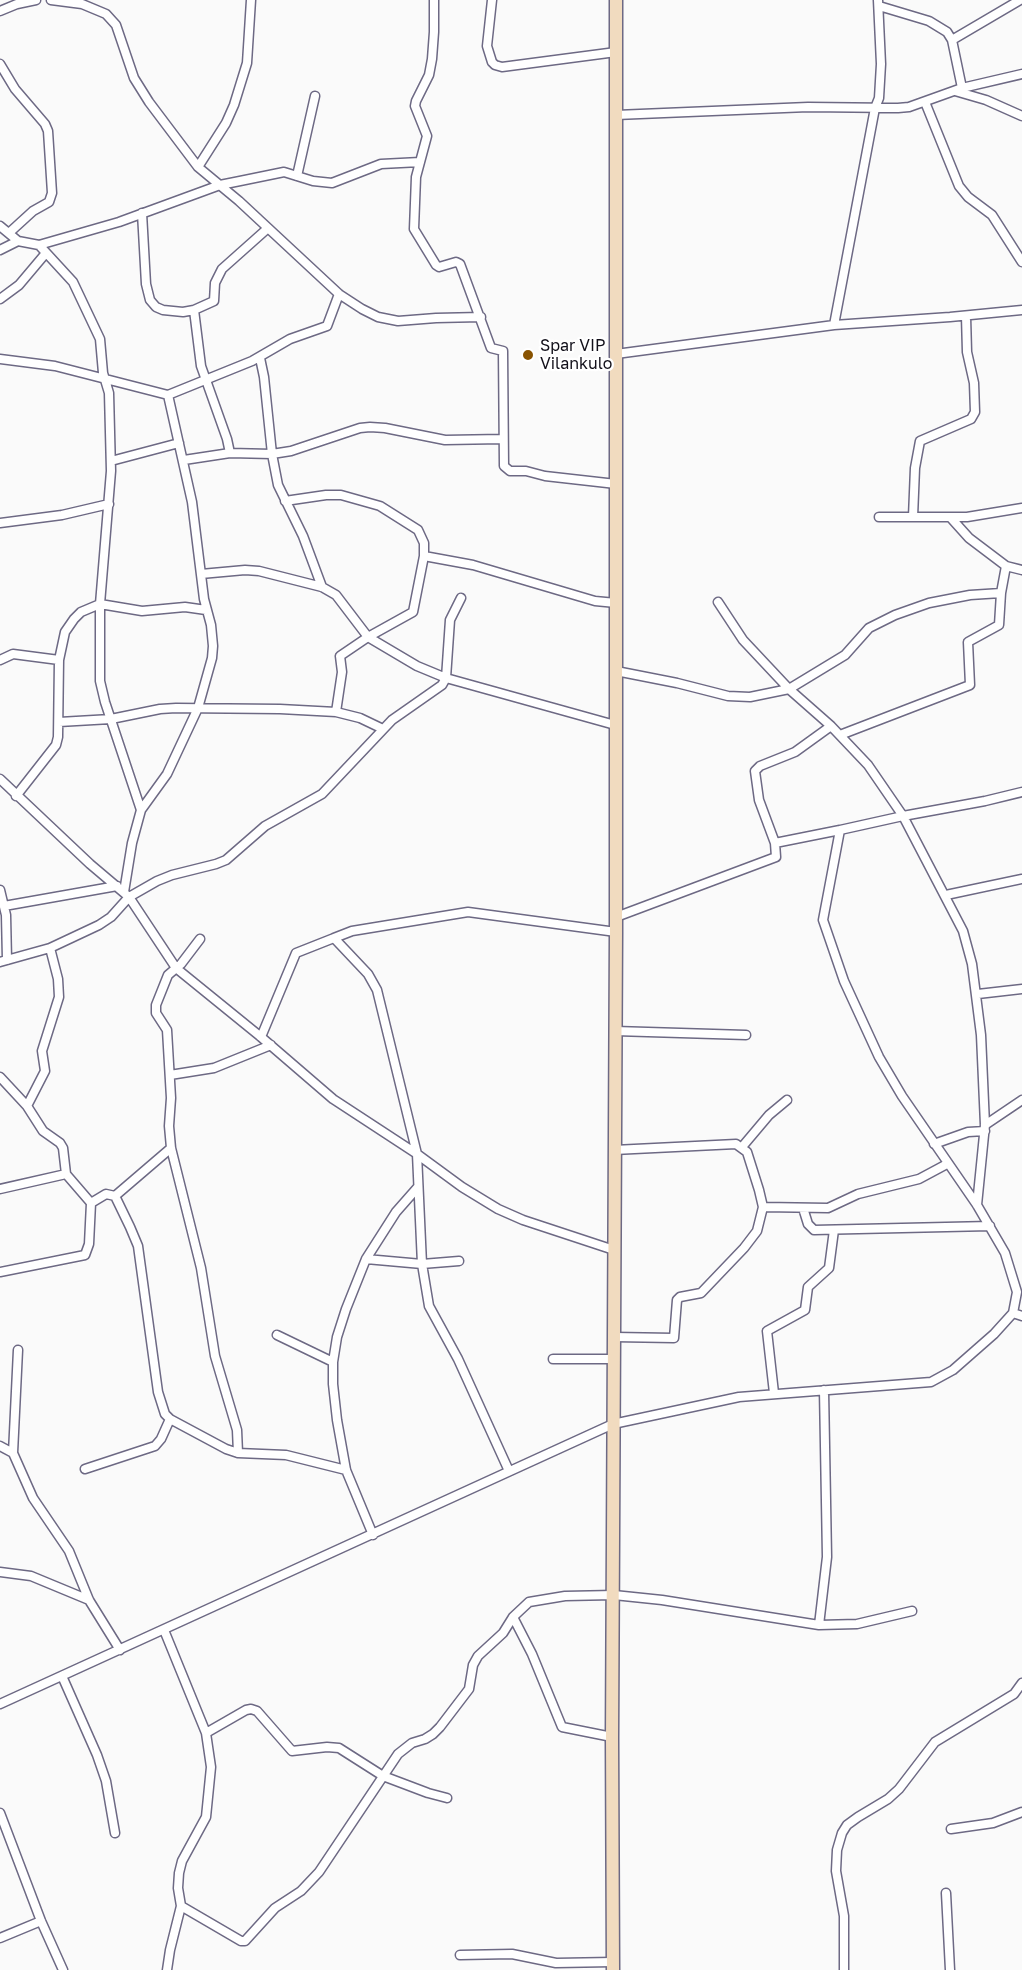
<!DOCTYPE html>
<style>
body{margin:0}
canvas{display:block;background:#fafafa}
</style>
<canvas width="1022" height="1970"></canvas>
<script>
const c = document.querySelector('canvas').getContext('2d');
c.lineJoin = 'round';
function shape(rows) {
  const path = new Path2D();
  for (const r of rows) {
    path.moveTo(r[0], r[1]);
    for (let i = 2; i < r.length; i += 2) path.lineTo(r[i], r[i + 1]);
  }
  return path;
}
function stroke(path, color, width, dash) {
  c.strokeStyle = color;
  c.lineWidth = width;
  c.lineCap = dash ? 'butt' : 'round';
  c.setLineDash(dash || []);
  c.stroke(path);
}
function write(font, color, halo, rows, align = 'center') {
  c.font = font + ' "Golos Text",sans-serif';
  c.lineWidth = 4.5;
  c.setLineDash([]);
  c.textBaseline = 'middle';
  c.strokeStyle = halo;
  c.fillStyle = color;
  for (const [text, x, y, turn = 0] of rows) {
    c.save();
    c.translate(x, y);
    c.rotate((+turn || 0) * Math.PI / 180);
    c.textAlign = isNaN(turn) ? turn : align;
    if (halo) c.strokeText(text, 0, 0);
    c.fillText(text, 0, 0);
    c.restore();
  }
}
const street = shape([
 [51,0,82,4,106,14,116,25,134,78,149,102,198,167,239,201,339,294,362,309,378,317,398,321,436,318,481,317],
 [434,0,434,32,432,59,429,75,416,101,415,106,427,136,416,177,414,229,436,265,439,267,456,262,460,264,491,348,503,351,504,466,510,471,526,471,545,476,616,484],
 [492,0,487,46,492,62,495,65,502,67,616,52],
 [879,6,929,21,947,32,952,40,962,88],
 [0,11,17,4,36,0],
 [952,40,1020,0],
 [0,64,15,89,45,124,48,131,52,193,49,202,33,211,10,232],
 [955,91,986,100,1022,116],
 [925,102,959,186,968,197,992,215,1022,262],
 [616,115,808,107,898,108,909,107,962,88,1022,74],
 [198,167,226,123,234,105,247,63,251,0],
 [297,176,315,96],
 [142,213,146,284,150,300,156,307,163,310,183,312,194,310,214,301,215,283,222,269,268,228],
 [0,226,18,241,39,245,73,282,100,339,103,373,109,393,111,471,100,604,100,681,105,702,141,810,132,843,124,892],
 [39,245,119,222,220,185,240,181,284,172,313,181,332,183,381,164,420,162],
 [0,250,18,241],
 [0,299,19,285,46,253],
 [194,310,201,366,227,439,230,453],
 [834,325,875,108,879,98,881,64,878,0],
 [616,354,834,325,950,317,1022,310],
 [260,358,264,377,272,454,278,485,303,536,322,587],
 [0,359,55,366,168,395,252,361,290,339,327,326,339,294],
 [184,460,230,453,272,454,291,451,360,428,370,427,385,428,445,440,502,439],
 [111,461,179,443],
 [285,501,326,495,341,495,380,506,418,530,424,543,424,556,413,612,368,637,340,656,342,672,336,712],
 [879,517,967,517,1022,508],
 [913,517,915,468,920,441,971,419,975,412,974,383,967,352,966,316],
 [951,518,969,538,1006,566],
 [0,523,62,515,109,504],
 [424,556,473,565,595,601,616,603],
 [201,574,245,570,259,571,322,587,336,595,368,637,417,666,446,678,615,725],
 [718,602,743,640,789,689,831,726,868,765,903,816,840,830,823,920,844,981,879,1057,902,1096,977,1205,1005,1253,1017,1292,1013,1313],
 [0,660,13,654,59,660],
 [616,671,677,683,728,696,750,697,789,689,845,655,869,628,895,615,929,603,970,595,1001,593,1006,566,1022,570],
 [59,722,111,719,160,709,176,708,280,709,336,712,360,718,383,729],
 [840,735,970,685,968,642,999,625,1001,593],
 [0,779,90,864,129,897,176,968,261,1037,333,1099,417,1154,462,1187,498,1209,523,1220,614,1250],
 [16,796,56,745,58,737,59,660,65,632,74,619,81,612,100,604,142,611,185,607,206,610],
 [141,810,167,774,198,708,212,658,213,646,211,625,204,599,192,502,168,395],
 [775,843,759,800,755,771,760,766,795,752,831,726],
 [0,890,6,915,7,960],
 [946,895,1022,879],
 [4,906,117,886],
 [616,917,776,857,775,843,840,830],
 [200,939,181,964,168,975,156,1005,156,1013,167,1030,171,1098,169,1126,171,1148,201,1268,215,1356,237,1430,238,1453],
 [50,948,58,979,59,997,42,1051,45,1071,27,1106,43,1131,60,1143,63,1148,66,1174,91,1203,106,1194,115,1196,130,1227,138,1246,158,1392,165,1414,170,1419,226,1449,238,1453,286,1455,346,1470],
 [0,962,50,948,99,925,111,917,129,897,157,881,172,875,216,864,226,860,265,826,322,794,392,720,442,685,446,678,450,620,461,598],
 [978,994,1022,989],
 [615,1031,746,1035],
 [261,1037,296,953,334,938],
 [170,1075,214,1068,271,1045],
 [0,1077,27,1106],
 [985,1125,1022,1100],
 [934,1144,968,1132,985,1131],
 [742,1147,769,1115,787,1100],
 [0,1189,66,1174],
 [115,1196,171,1148],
 [977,1205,985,1125,981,1035,972,964,963,931,903,816,985,801,1022,792],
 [763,1207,828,1208,858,1194,919,1179,947,1164],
 [803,1208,808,1224,814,1230,990,1226],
 [366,1259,422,1264,459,1261],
 [0,1272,85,1255,89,1244,91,1203],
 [277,1335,333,1362],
 [614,1337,674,1338,677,1300,680,1297,701,1293,744,1248,757,1231,763,1207,759,1190,747,1152,736,1144,614,1150],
 [553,1359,613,1359],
 [774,1393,767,1331,805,1310,808,1287,829,1268,834,1230],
 [0,1446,13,1453,33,1498,69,1551,89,1600,120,1650],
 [13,1453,18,1350],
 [85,1469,155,1446,161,1439,170,1419],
 [509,1471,458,1359,429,1306,422,1264,417,1154,377,990,368,974,334,938,352,931,468,912,616,932],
 [373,1535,346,1470,337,1420,333,1384,333,1362,337,1337,346,1309,366,1259,396,1212,418,1187],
 [0,1572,31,1576,89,1600],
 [513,1617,532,1654,562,1727,612,1737],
 [819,1625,827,1557,824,1390],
 [164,1630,206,1733,211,1767,206,1817,182,1861,179,1873,178,1888,181,1906,170,1950,167,1970],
 [62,1676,97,1755,106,1781,115,1833],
 [0,1704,613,1424,739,1397,931,1382,953,1370,994,1334,1013,1313,1022,1316],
 [206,1733,246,1710,251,1709,257,1711,292,1751,327,1747,339,1748,383,1776,428,1793,447,1798],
 [0,1813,41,1921,63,1970],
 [951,1829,993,1823,1022,1812],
 [946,1893,950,1970],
 [181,1906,241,1941,245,1941,275,1908,301,1891,319,1872,398,1754,412,1743,425,1739,433,1734,440,1727,469,1689,473,1665,478,1656,503,1633,513,1617,529,1602,565,1596,614,1595,662,1600,819,1625,857,1624,912,1611],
 [0,1938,41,1921],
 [460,1955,512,1954,556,1963,613,1962],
 [844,1970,844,1916,836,1871,837,1850,842,1833,847,1825,858,1817,888,1799,899,1789,935,1742,1014,1694,1022,1683]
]);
const secondary = shape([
 [613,1970,612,1737,616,932,616,0]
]);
stroke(street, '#6d6984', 11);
stroke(secondary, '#6d6984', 15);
stroke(street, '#fff', 8);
stroke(secondary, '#f1dbbf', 12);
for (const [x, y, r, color] of [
 [528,355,6,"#885200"]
]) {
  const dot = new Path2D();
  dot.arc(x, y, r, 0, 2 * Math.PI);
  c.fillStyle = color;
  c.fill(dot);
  stroke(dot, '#fff', 2);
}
write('16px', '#12101a', '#fff', [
 ["Spar VIP",540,346],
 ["Vilankulo",540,364]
], 'left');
</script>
